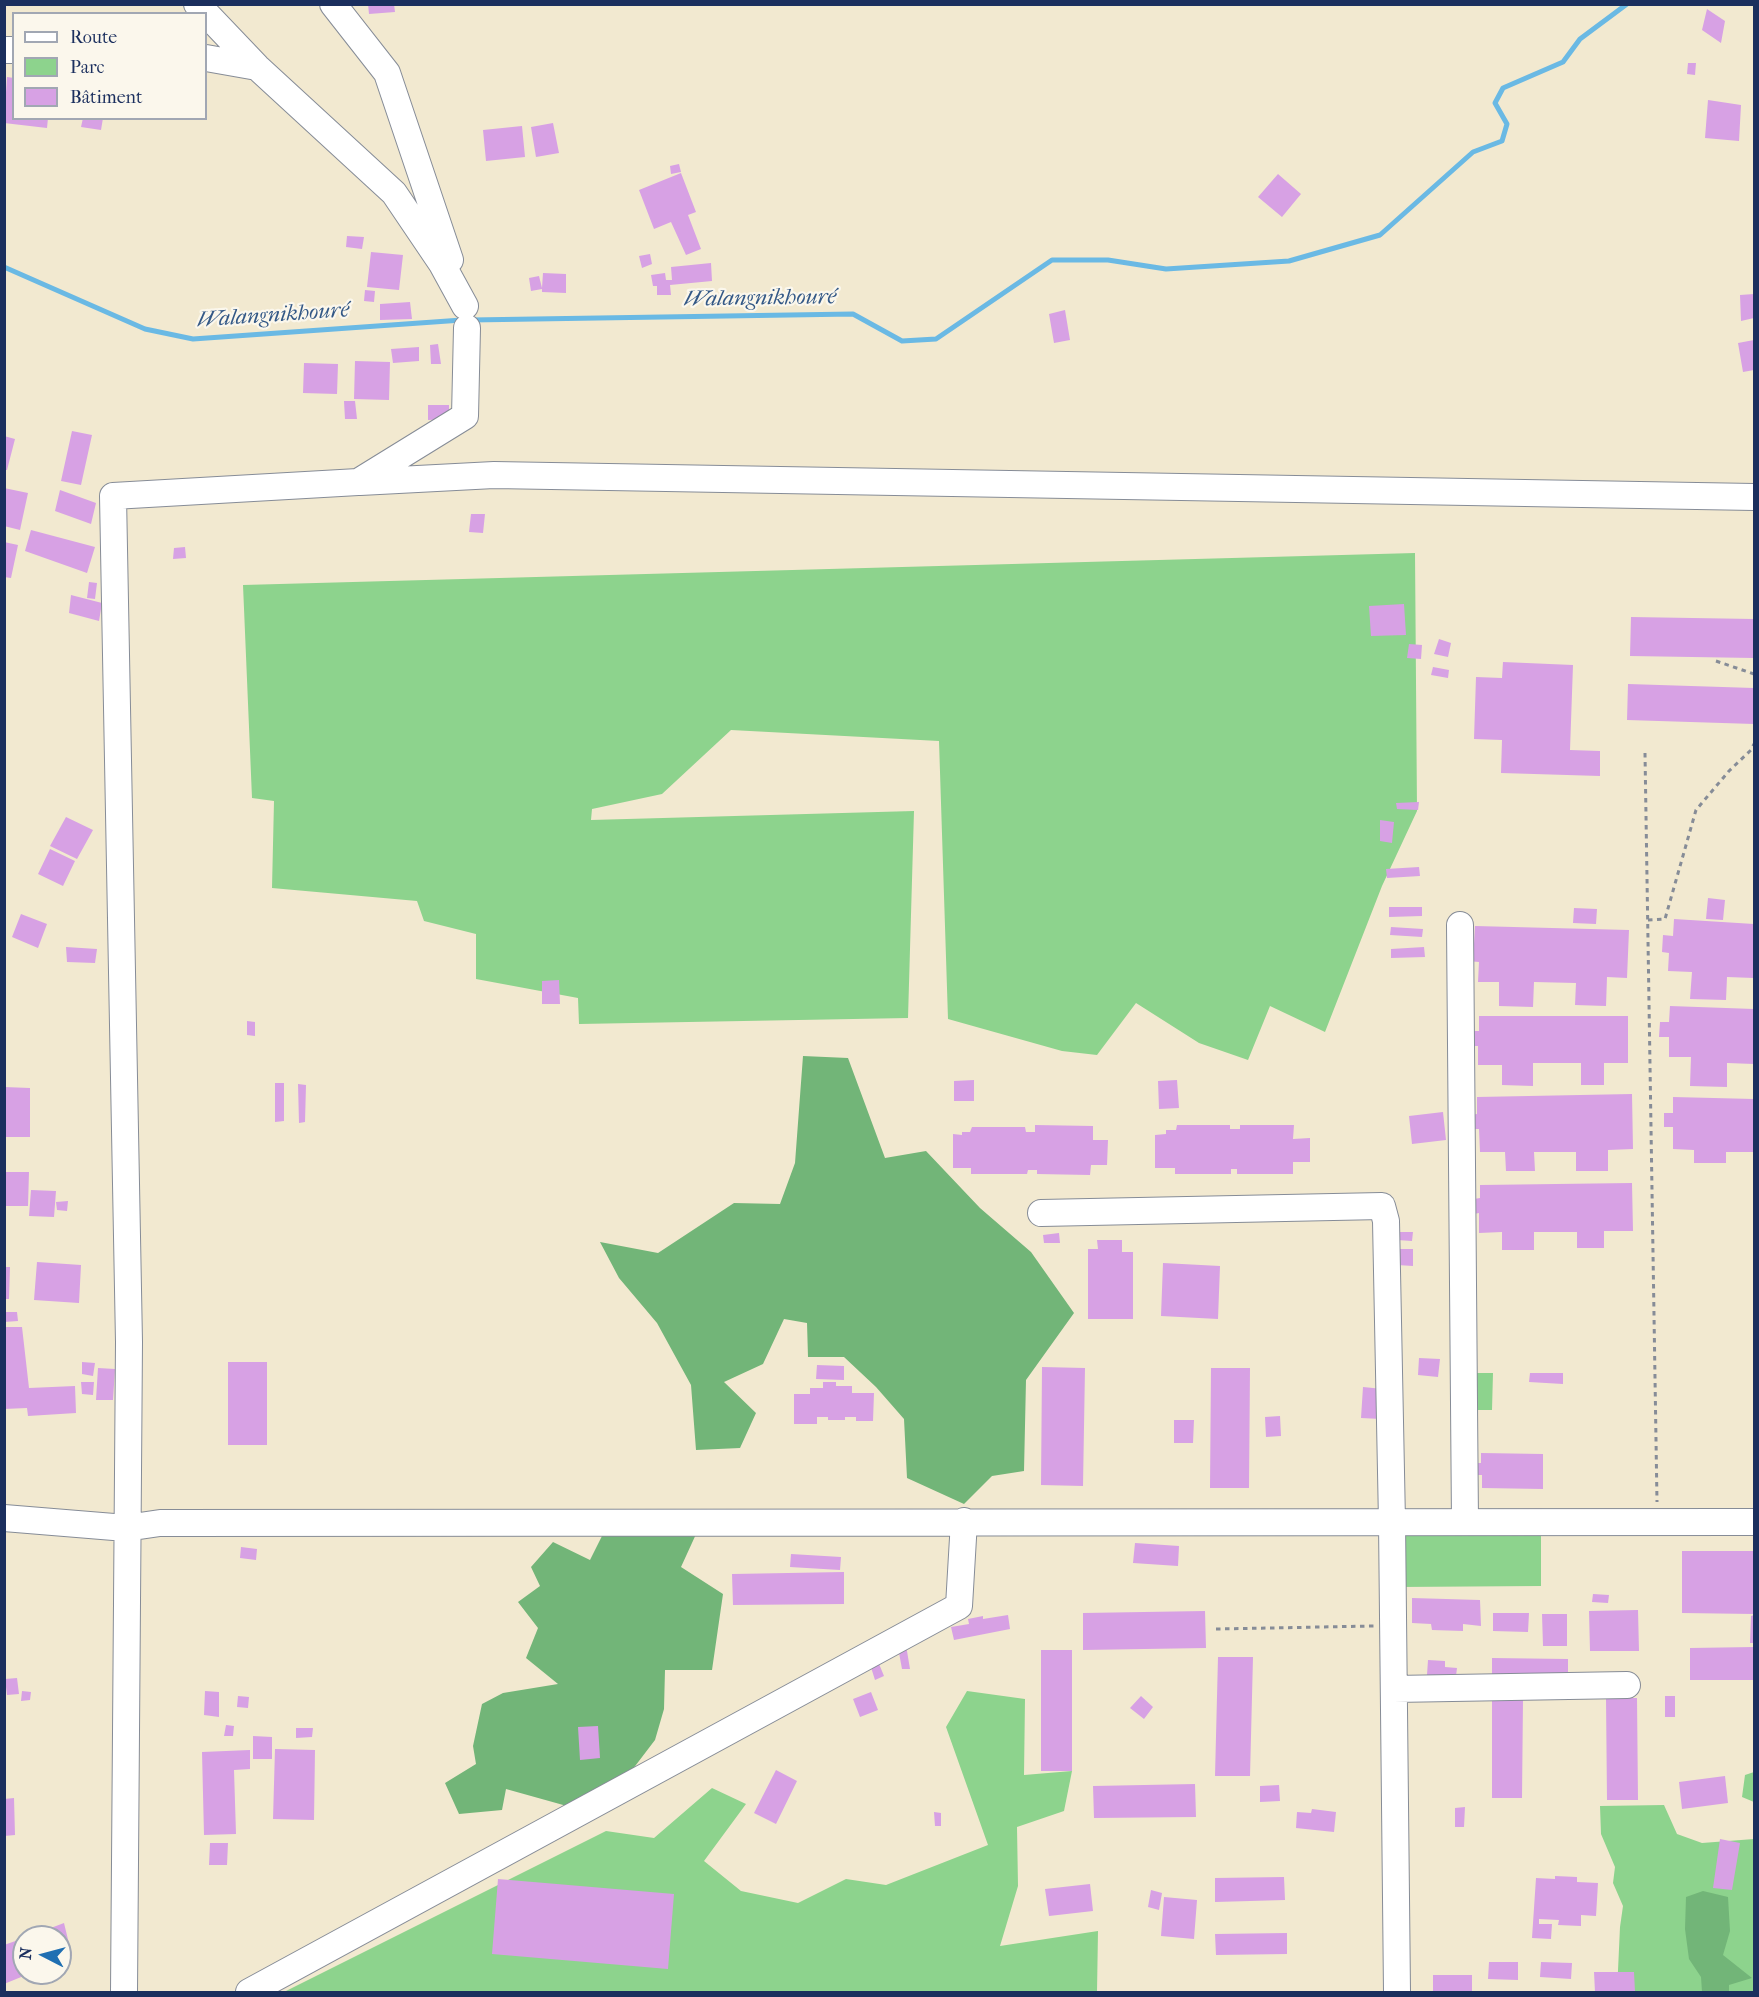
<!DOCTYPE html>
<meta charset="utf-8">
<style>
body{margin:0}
#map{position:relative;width:1759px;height:1997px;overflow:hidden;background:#f2e9d0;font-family:"IM FELL French Canon",serif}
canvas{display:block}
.frame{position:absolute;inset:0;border:6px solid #1b2f5e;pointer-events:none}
.legend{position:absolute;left:12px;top:12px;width:195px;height:108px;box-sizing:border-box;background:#fbf7ec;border:2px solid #a1a7b3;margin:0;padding:8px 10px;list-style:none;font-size:18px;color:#1b2f5e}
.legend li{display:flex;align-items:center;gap:12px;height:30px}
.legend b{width:30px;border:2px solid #a1a7b3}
.north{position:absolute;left:12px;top:1925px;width:60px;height:60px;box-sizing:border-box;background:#fbf7ec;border:2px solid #a1a7b3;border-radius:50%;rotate:276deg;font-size:16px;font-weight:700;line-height:24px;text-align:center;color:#1b2f5e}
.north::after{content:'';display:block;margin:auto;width:21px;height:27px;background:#1f6fb2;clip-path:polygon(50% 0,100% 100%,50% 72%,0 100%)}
</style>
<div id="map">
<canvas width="1759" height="1997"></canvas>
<div class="frame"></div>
<ul class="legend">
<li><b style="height:8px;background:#fff"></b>Route</li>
<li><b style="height:16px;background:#8dd38d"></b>Parc</li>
<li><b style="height:16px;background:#d7a1e4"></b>Bâtiment</li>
</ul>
<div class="north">N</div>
</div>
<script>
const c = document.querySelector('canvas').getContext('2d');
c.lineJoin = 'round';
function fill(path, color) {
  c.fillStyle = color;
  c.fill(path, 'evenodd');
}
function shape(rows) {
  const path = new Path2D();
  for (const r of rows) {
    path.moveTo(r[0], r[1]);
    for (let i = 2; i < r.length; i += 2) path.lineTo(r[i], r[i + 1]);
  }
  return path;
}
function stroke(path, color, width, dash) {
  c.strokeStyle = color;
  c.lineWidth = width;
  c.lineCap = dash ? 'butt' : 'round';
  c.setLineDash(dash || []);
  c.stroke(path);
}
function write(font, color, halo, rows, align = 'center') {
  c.font = font + ' "IM FELL French Canon",serif';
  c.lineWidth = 4.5;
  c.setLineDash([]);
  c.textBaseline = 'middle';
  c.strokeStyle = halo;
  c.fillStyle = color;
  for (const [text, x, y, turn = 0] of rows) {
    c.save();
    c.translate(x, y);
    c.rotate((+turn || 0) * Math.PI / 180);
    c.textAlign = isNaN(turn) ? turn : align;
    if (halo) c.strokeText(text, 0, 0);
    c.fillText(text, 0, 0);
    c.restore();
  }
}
fill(shape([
 [1415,553,1417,811,1382,886,1325,1032,1270,1006,1248,1060,1199,1043,1136,1003,1097,1055,1062,1051,948,1019,939,741,731,730,662,794,592,809,591,820,914,811,908,1018,579,1024,578,998,476,979,476,934,424,921,417,901,272,888,274,801,252,798,243,585],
 [1474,1373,1493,1373,1492,1410,1473,1410],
 [1541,1533,1541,1586,1398,1587,1397,1534],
 [967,1691,1025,1699,1024,1775,1072,1771,1064,1811,1017,1827,1018,1886,1000,1946,1098,1931,1097,1992,284,1992,606,1831,654,1838,712,1788,746,1804,704,1861,741,1891,798,1903,846,1879,886,1885,988,1845,946,1727],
 [1754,1772,1754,1802,1742,1797,1745,1775],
 [1664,1805,1677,1834,1702,1843,1754,1839,1754,1992,1617,1992,1620,1927,1623,1906,1613,1883,1615,1867,1601,1834,1600,1806]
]), '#8dd38d');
fill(shape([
 [803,1056,848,1058,885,1158,926,1151,980,1208,1031,1252,1074,1313,1026,1380,1024,1471,992,1476,964,1504,907,1478,904,1419,876,1387,844,1357,808,1357,807,1323,784,1319,763,1364,724,1382,756,1413,740,1448,696,1450,691,1385,657,1323,619,1278,600,1242,658,1253,734,1203,780,1204,795,1163],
 [614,1512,697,1532,681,1567,723,1594,712,1670,665,1670,664,1709,655,1740,626,1778,574,1808,506,1789,502,1810,459,1814,445,1783,476,1764,473,1746,482,1704,503,1693,558,1684,526,1658,538,1628,518,1602,540,1586,531,1567,553,1542,590,1560],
 [1703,1891,1728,1897,1730,1931,1723,1955,1752,1978,1729,1985,1729,1992,1702,1992,1701,1977,1689,1959,1685,1929,1686,1897]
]), '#72b578');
stroke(shape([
 [4,267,145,329,193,339,462,320],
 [471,320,853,314,902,341,936,339,1052,260,1108,260,1166,269,1289,261,1380,235,1473,152,1502,141,1507,124,1495,103,1503,88,1563,62,1580,39,1627,4]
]), '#6ab9e4', 5);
fill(shape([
 [368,4,394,4,395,12,369,14],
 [1707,9,1725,21,1721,43,1702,30],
 [1688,63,1696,63,1695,75,1687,74],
 [7,77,14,78,14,118,48,118,47,128,4,123],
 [1708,100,1741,105,1739,141,1705,138],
 [83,118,103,118,101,130,81,127],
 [553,123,559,153,536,157,531,127],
 [522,126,525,157,486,161,483,130],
 [679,164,681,172,671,174,670,166],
 [681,173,696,212,688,215,701,249,686,255,671,222,654,229,639,190],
 [1278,174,1301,194,1282,217,1258,197],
 [347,236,364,237,362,249,346,247],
 [371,252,403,255,399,290,367,287],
 [650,254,652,264,642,268,639,256],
 [711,263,712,281,670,285,671,295,657,295,657,286,653,286,651,275,665,273,666,280,672,280,671,267],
 [543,273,566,274,566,293,542,292,542,289,531,291,529,278,539,276,542,288],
 [365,290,375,291,374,302,364,301],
 [1754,294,1754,318,1741,321,1740,295],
 [410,302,412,319,380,320,380,304],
 [1065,310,1070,340,1054,343,1049,314],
 [1754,340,1754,370,1743,372,1738,343],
 [438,344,441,364,431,364,430,345],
 [419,347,419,361,393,363,391,349],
 [355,361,390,362,389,400,354,399],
 [304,363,338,364,337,394,303,393],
 [344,401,355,401,357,419,345,419],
 [428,405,449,405,449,419,428,420],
 [72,431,92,435,81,485,61,481],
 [4,436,15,439,7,470,4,470],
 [4,488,28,493,20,530,4,526],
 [60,490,96,503,91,524,55,511],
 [471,514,485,514,483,533,469,532],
 [31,530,95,547,87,573,25,551],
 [4,542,18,545,11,578,4,577],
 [185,547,186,558,173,559,174,548],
 [89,582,97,583,95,599,87,598],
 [71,595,102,603,99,621,69,613],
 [1404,604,1406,635,1371,636,1369,606],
 [1631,617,1754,619,1754,658,1630,656],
 [1439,639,1451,643,1448,657,1434,654],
 [1409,644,1422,645,1421,659,1407,658],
 [1503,662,1573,665,1570,750,1600,751,1600,776,1501,773,1502,740,1474,739,1476,677,1502,678],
 [1433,667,1449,670,1448,678,1431,675],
 [1628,684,1754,688,1754,724,1627,720],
 [1419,802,1418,810,1397,809,1396,803],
 [66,817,93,830,77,859,50,846],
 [1380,820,1394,822,1392,843,1380,841],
 [50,849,75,861,63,886,38,874],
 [1419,867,1420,876,1387,878,1386,869],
 [1708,898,1725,900,1723,920,1706,919],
 [1389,907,1422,907,1422,916,1389,917],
 [1574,908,1597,909,1596,924,1573,923],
 [21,914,47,924,38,948,12,937],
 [1674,919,1754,924,1754,978,1727,977,1726,1000,1690,999,1692,972,1668,971,1669,953,1662,952,1663,935,1673,936],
 [1475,926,1629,930,1627,978,1607,977,1606,1006,1575,1005,1576,983,1534,982,1533,1007,1499,1006,1499,982,1478,982,1479,962,1467,961,1468,944,1474,944],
 [1391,927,1423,929,1422,937,1390,935],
 [66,947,97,949,95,963,67,962],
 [1424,947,1425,957,1391,958,1391,949],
 [559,980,560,1004,542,1004,542,981],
 [1670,1006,1754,1009,1754,1064,1727,1063,1727,1087,1690,1086,1691,1057,1669,1057,1669,1037,1659,1037,1660,1022,1669,1022],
 [1479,1016,1628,1016,1628,1063,1604,1063,1604,1085,1581,1085,1581,1063,1533,1063,1533,1086,1502,1085,1502,1065,1478,1065,1478,1046,1471,1046,1471,1031,1479,1031],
 [247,1021,255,1022,255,1036,247,1035],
 [974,1080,974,1101,954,1101,954,1081],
 [1177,1080,1179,1108,1159,1109,1158,1081],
 [275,1083,284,1083,284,1121,275,1122],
 [298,1084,306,1085,305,1122,299,1123],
 [4,1087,30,1088,30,1137,4,1137],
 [1632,1094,1633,1149,1608,1150,1608,1171,1576,1171,1576,1152,1534,1152,1535,1171,1506,1171,1505,1152,1480,1152,1479,1129,1471,1129,1471,1115,1477,1114,1477,1097],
 [1673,1097,1754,1099,1754,1152,1726,1152,1726,1163,1694,1163,1694,1150,1673,1149,1673,1127,1664,1127,1664,1113,1673,1113],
 [1443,1112,1446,1140,1412,1144,1409,1116],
 [1035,1125,1093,1126,1093,1140,1108,1140,1107,1165,1091,1165,1090,1175,1037,1174,1037,1170,1028,1170,1027,1174,971,1174,971,1168,953,1168,953,1134,962,1135,962,1132,970,1132,972,1127,1025,1127,1026,1132,1035,1132],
 [1177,1125,1230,1125,1230,1129,1240,1129,1240,1125,1294,1125,1293,1139,1310,1138,1310,1162,1293,1162,1293,1174,1237,1174,1237,1169,1231,1169,1231,1174,1175,1174,1175,1168,1155,1168,1155,1135,1166,1134,1166,1130,1176,1130],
 [4,1172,29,1172,28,1206,4,1206],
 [1632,1183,1633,1231,1604,1231,1604,1248,1577,1248,1577,1232,1534,1232,1534,1250,1502,1250,1502,1232,1479,1233,1479,1213,1474,1214,1474,1199,1480,1198,1480,1185],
 [31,1190,56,1191,54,1217,29,1216],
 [68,1201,67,1211,57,1210,56,1202],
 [1398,1232,1413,1232,1412,1241,1397,1240],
 [1059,1233,1060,1243,1044,1243,1043,1235],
 [1097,1240,1122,1240,1122,1252,1133,1252,1133,1319,1088,1319,1088,1249,1098,1249],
 [1397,1249,1413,1249,1413,1266,1397,1265],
 [37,1262,81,1265,79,1303,34,1300],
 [1163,1263,1220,1266,1218,1319,1161,1316],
 [4,1267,10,1267,9,1299,4,1299],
 [4,1312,17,1312,18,1321,4,1322],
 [4,1327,22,1327,29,1388,75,1386,76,1413,28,1416,27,1408,4,1409],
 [1419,1358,1440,1359,1438,1377,1418,1375],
 [82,1362,95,1363,93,1376,82,1374],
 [228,1362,267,1362,267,1445,228,1445],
 [817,1365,844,1366,844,1380,816,1379],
 [1042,1367,1085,1368,1083,1486,1041,1485],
 [98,1368,115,1369,113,1400,96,1400],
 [1211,1368,1250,1368,1249,1488,1210,1488],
 [1530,1373,1563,1373,1563,1384,1529,1382],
 [81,1382,94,1382,93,1395,82,1394],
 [823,1382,836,1382,836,1386,852,1386,852,1393,874,1393,873,1421,856,1421,856,1417,845,1417,845,1420,828,1420,828,1417,817,1417,817,1424,794,1424,794,1394,810,1394,810,1388,823,1388],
 [1363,1387,1383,1389,1381,1419,1361,1418],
 [1280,1416,1281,1436,1266,1437,1265,1417],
 [1174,1420,1194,1420,1193,1443,1174,1443],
 [1481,1453,1543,1454,1543,1489,1482,1488,1482,1475,1475,1475,1476,1463,1481,1463],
 [1135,1543,1179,1546,1178,1566,1133,1563],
 [241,1547,257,1549,256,1560,240,1558],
 [1682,1551,1754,1551,1754,1614,1682,1613],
 [791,1554,841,1557,840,1570,790,1567],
 [844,1572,844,1604,733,1605,732,1574],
 [1593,1594,1609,1595,1608,1603,1592,1602],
 [1412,1598,1480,1600,1481,1626,1463,1624,1463,1631,1432,1630,1431,1624,1412,1623],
 [1638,1610,1639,1651,1590,1651,1589,1611],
 [1205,1611,1206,1648,1083,1650,1083,1613],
 [1493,1613,1529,1613,1528,1632,1493,1631],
 [1542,1614,1567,1614,1567,1646,1543,1646],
 [1008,1615,1010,1629,954,1640,951,1627,969,1624,968,1619,983,1616,983,1619],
 [1754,1615,1754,1643,1750,1643,1751,1616],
 [905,1639,910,1669,902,1669,897,1642],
 [1754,1647,1754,1680,1690,1680,1690,1648],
 [1041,1650,1072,1650,1072,1771,1041,1771],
 [1218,1657,1253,1657,1250,1776,1215,1776],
 [1492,1658,1568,1659,1568,1679,1492,1678],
 [877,1659,884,1676,875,1680,869,1661],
 [1428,1660,1445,1661,1445,1667,1457,1668,1456,1676,1427,1675],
 [17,1678,19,1694,7,1695,5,1679],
 [22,1691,31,1692,30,1700,21,1701],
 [205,1691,219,1692,219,1717,204,1715],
 [871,1692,878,1710,860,1717,853,1699],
 [238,1696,249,1697,248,1708,237,1707],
 [1141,1696,1153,1707,1144,1719,1130,1708],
 [1665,1696,1675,1696,1675,1717,1665,1717],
 [1606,1698,1637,1698,1638,1800,1607,1800],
 [1492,1699,1523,1699,1522,1798,1492,1798],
 [226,1725,234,1726,233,1736,224,1736],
 [598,1726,600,1758,580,1760,578,1727],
 [296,1728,313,1728,312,1737,296,1738],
 [253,1736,272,1737,272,1759,253,1759],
 [275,1749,315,1750,314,1820,273,1819],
 [250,1750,250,1769,234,1770,236,1834,204,1835,202,1752],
 [776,1770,797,1781,776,1824,754,1813],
 [1725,1776,1728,1803,1682,1809,1679,1782],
 [1195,1784,1196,1817,1094,1818,1093,1786],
 [1279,1785,1280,1801,1260,1802,1260,1786],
 [14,1798,15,1835,4,1836,4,1799],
 [1465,1807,1464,1827,1455,1827,1455,1808],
 [1312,1809,1336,1812,1334,1832,1296,1828,1297,1812,1311,1813],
 [934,1812,941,1813,941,1826,935,1826],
 [1720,1839,1740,1843,1732,1890,1713,1888],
 [210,1843,228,1843,227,1865,209,1865],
 [1555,1876,1577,1877,1577,1882,1598,1883,1596,1916,1581,1915,1581,1926,1558,1925,1559,1920,1539,1919,1539,1924,1552,1924,1551,1939,1532,1938,1536,1878,1555,1879],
 [1284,1877,1285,1900,1215,1902,1215,1878],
 [498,1879,674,1894,668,1969,492,1954],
 [1090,1884,1093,1911,1049,1916,1045,1889],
 [1151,1890,1162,1893,1159,1910,1148,1907],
 [1164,1897,1197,1900,1194,1939,1161,1936],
 [64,1923,72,1956,60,1961,60,1937,27,1937],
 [1287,1933,1287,1954,1216,1955,1215,1934],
 [24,1938,24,1973,31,1973,4,1984,4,1945],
 [1489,1962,1518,1962,1518,1980,1488,1979],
 [1541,1962,1572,1963,1571,1979,1540,1977],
 [1594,1972,1634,1972,1635,1992,1595,1992],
 [1433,1975,1472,1975,1472,1992,1433,1992]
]), '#d7a1e4');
const minor = shape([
 [197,4,257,67,394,193,442,264,465,306],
 [333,4,387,73,450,260],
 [4,50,14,50],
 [206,58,257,67],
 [360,482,494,475,1754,497],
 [1460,925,1465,1522],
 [1041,1213,1382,1206,1386,1221,1392,1522,1397,1992],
 [4,1518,126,1528,160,1523,1754,1522],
 [1394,1689,1627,1685],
 [124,1992,129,1342,113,496,358,482,465,416,467,328],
 [249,1992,959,1606,964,1521]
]);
stroke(minor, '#868c97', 28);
stroke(shape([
 [1716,661,1754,674],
 [1645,753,1657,1502],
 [1648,920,1665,919,1696,810,1729,771,1751,750,1754,744],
 [1216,1629,1374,1626]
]), '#868c97', 3, [4.5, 4.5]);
stroke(minor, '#fff', 26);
write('italic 22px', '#335886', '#fbf7ec', [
 ["Walangnikhouré",760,299,-1],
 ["Walangnikhouré",273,316,-4]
]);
</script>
